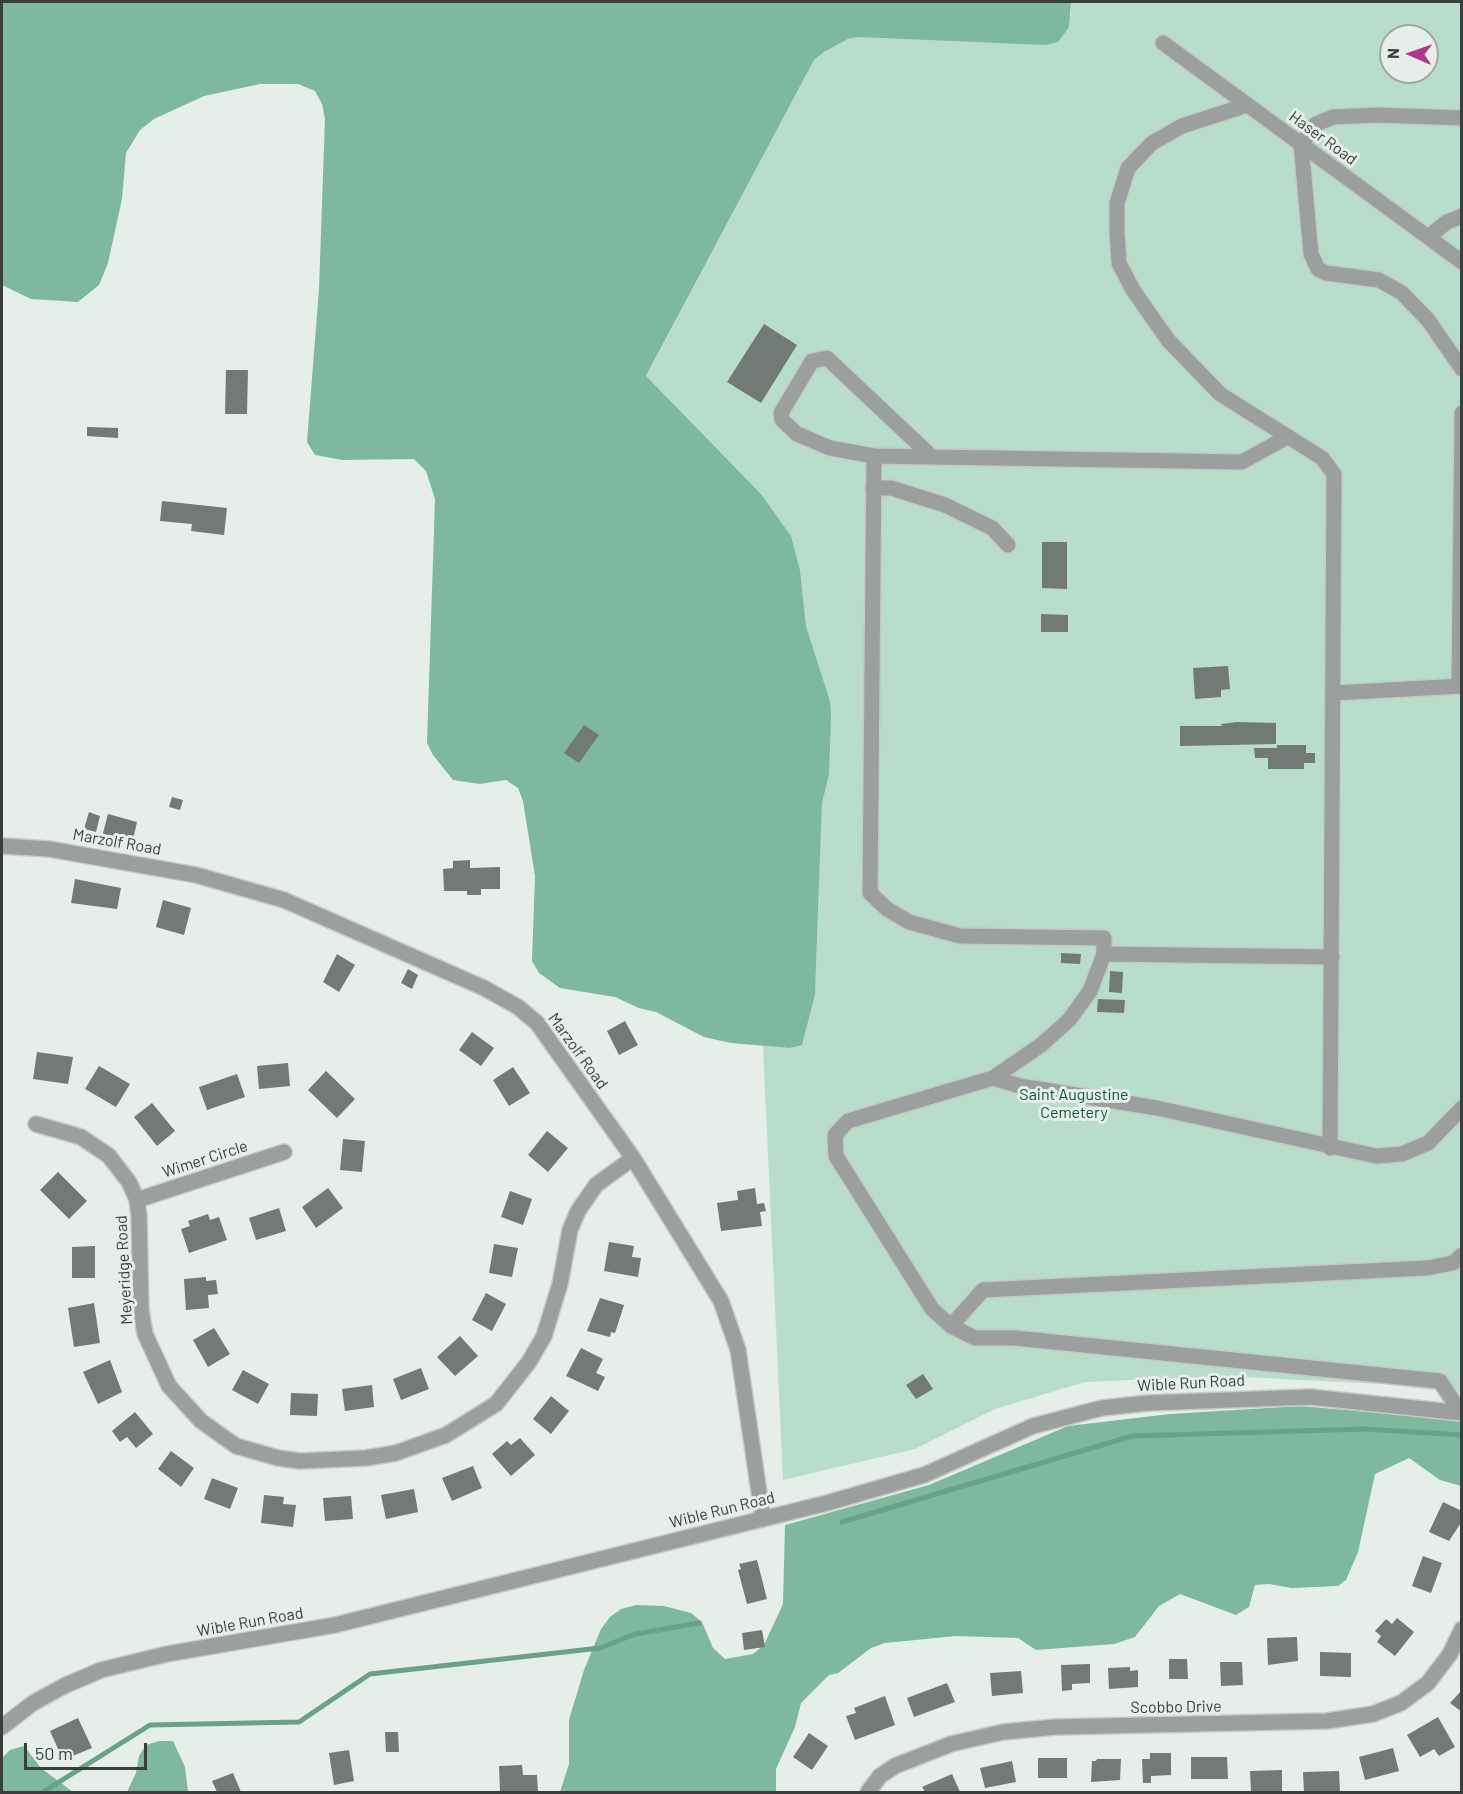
<!DOCTYPE html>
<style>
body{margin:0}
#map{position:relative;width:1463px;height:1794px;overflow:hidden;background:#e5eee9;font-family:Barlow,sans-serif}
canvas{display:block}
.frame{position:absolute;inset:0;border:3px solid #3a3e3c;pointer-events:none}
.north{position:absolute;left:1379px;top:24px;width:60px;height:60px;box-sizing:border-box;background:#e5eee9;border:2px solid #a1a8a4;border-radius:50%;rotate:272deg;font-size:16px;font-weight:700;line-height:24px;text-align:center;color:#3a3e3c}
.north::after{content:'';display:block;margin:auto;width:21px;height:27px;background:#b23688;clip-path:polygon(50% 0,100% 100%,50% 72%,0 100%)}
.scale{position:absolute;left:24px;top:1743px;width:123px;height:27px;box-sizing:border-box;border:3px solid #3a3e3c;border-top:0;padding-left:8px;font-size:18px;line-height:21px;white-space:nowrap;color:#3a3e3c;-webkit-text-stroke:4px #e5eee9;paint-order:stroke}
</style>
<div id="map">
<canvas width="1463" height="1794"></canvas>
<div class="frame"></div>
<div class="north">N</div>
<div class="scale">50 m</div>
</div>
<script>
const c = document.querySelector('canvas').getContext('2d');
c.lineJoin = 'round';
function fill(path, color) {
  c.fillStyle = color;
  c.fill(path, 'evenodd');
}
function shape(rows) {
  const path = new Path2D();
  for (const r of rows) {
    path.moveTo(r[0], r[1]);
    for (let i = 2; i < r.length; i += 2) path.lineTo(r[i], r[i + 1]);
  }
  return path;
}
function stroke(path, color, width, dash) {
  c.strokeStyle = color;
  c.lineWidth = width;
  c.lineCap = dash ? 'butt' : 'round';
  c.setLineDash(dash || []);
  c.stroke(path);
}
function write(font, color, halo, rows, align = 'center') {
  c.font = font + ' Barlow,sans-serif';
  c.lineWidth = 6;
  c.setLineDash([]);
  c.textBaseline = 'middle';
  c.strokeStyle = halo;
  c.fillStyle = color;
  for (const [text, x, y, turn = 0] of rows) {
    c.save();
    c.translate(x, y);
    c.rotate((+turn || 0) * Math.PI / 180);
    c.textAlign = isNaN(turn) ? turn : align;
    if (halo) c.strokeText(text, 0, 0);
    c.fillText(text, 0, 0);
    c.restore();
  }
}
fill(shape([
 [1071,2,1461,2,1461,1393,1383,1384,1222,1376,1085,1382,995,1409,915,1449,783,1480,763,1046,790,1048,802,1045,815,995,822,803,829,775,830,701,806,626,800,570,791,536,761,494,646,377,814,60,824,52,848,39,859,37,1071,15],
 [1391,36,1427,36,1427,72,1391,72]
]), '#b9ddcb');
fill(shape([
 [2,2,1071,2,1069,27,1058,42,1046,45,859,37,848,39,824,52,814,60,646,376,761,494,791,536,800,570,806,626,830,701,831,717,829,775,822,803,815,995,802,1045,790,1048,731,1043,704,1037,656,1012,639,1008,615,997,560,988,539,973,532,961,535,876,523,801,518,788,506,780,479,784,453,780,433,755,427,743,435,499,426,471,414,459,342,460,315,455,307,442,319,289,325,119,322,104,315,91,298,84,260,84,204,96,154,119,140,130,126,153,122,199,108,263,99,285,78,302,31,299,2,285],
 [1300,1406,1461,1420,1461,1486,1440,1480,1409,1458,1375,1474,1358,1552,1346,1580,1338,1586,1292,1588,1269,1584,1255,1585,1249,1607,1236,1615,1180,1594,1159,1606,1135,1637,1114,1644,1036,1650,1018,1638,956,1636,885,1643,871,1648,838,1673,829,1675,801,1703,795,1727,776,1769,776,1792,560,1792,569,1764,569,1720,584,1670,601,1629,610,1617,621,1609,636,1605,664,1606,691,1613,702,1622,713,1648,725,1659,753,1654,764,1645,783,1604,785,1525,929,1485,1068,1426,1170,1414],
 [159,1741,173,1741,185,1767,188,1792,127,1792,136,1773,139,1756,146,1745],
 [24,1746,41,1768,73,1792,2,1792,2,1758,10,1750]
]), '#7eb89e');
stroke(shape([
 [842,1522,1132,1436,1365,1429,1462,1435],
 [43,1792,150,1725,299,1722,370,1674,600,1648,635,1634,699,1623]
]), '#68a288', 5);
fill(shape([
 [764,324,797,345,761,403,727,382],
 [226,370,248,370,247,414,225,414],
 [87,427,118,428,118,438,87,436],
 [162,501,227,508,224,535,191,531,192,524,160,521],
 [1042,542,1067,542,1067,589,1042,588],
 [1041,614,1068,615,1068,632,1041,632],
 [1228,666,1230,689,1221,690,1221,697,1195,699,1193,668],
 [1237,722,1276,723,1276,744,1180,746,1180,726,1222,726,1221,724],
 [584,725,599,735,579,763,564,753],
 [1277,745,1306,745,1306,753,1315,753,1315,763,1304,763,1304,769,1268,769,1268,758,1255,758,1254,748,1277,748],
 [172,797,183,800,180,810,169,807],
 [89,812,100,816,96,832,84,829],
 [108,814,137,822,132,844,102,837],
 [470,860,470,868,500,867,500,889,481,889,481,895,467,895,467,891,444,891,443,869,453,868,453,861],
 [75,879,121,888,117,909,71,903],
 [163,900,191,908,184,935,156,927],
 [1061,953,1081,954,1080,964,1061,963],
 [337,954,355,965,339,992,323,982],
 [408,969,418,975,412,989,401,983],
 [1110,971,1123,972,1122,993,1109,992],
 [1098,999,1125,1000,1124,1013,1097,1012],
 [625,1021,638,1045,619,1055,607,1031],
 [472,1032,494,1048,481,1066,459,1050],
 [37,1052,73,1057,68,1084,33,1079],
 [288,1063,290,1086,259,1089,257,1066],
 [99,1066,130,1084,116,1107,85,1089],
 [513,1067,530,1093,509,1106,493,1080],
 [326,1071,355,1099,337,1118,308,1090],
 [237,1074,245,1097,207,1110,199,1087],
 [152,1103,175,1131,157,1146,134,1117],
 [547,1131,568,1148,548,1172,528,1155],
 [343,1139,365,1141,362,1172,340,1170],
 [58,1172,87,1201,69,1219,40,1190],
 [328,1188,343,1208,316,1228,302,1207],
 [755,1188,757,1204,764,1203,766,1211,760,1212,762,1226,721,1231,717,1203,738,1200,737,1191],
 [510,1191,532,1199,523,1225,501,1217],
 [279,1208,286,1231,256,1240,249,1218],
 [208,1214,210,1220,219,1217,227,1240,189,1253,181,1229,190,1226,188,1221],
 [609,1242,634,1246,632,1257,641,1258,638,1277,604,1271],
 [494,1244,518,1248,512,1277,489,1273],
 [95,1246,95,1278,72,1278,72,1247],
 [206,1277,206,1281,216,1280,218,1294,208,1295,209,1308,186,1310,184,1279],
 [486,1293,506,1304,492,1331,472,1320],
 [600,1298,624,1305,615,1333,611,1332,610,1337,587,1331],
 [94,1303,100,1343,74,1347,68,1308],
 [214,1328,230,1354,208,1367,193,1340],
 [460,1336,478,1356,455,1376,437,1357],
 [581,1348,603,1359,596,1373,605,1377,598,1391,566,1376],
 [110,1360,122,1392,98,1404,83,1372],
 [421,1368,429,1389,401,1400,393,1379],
 [243,1370,269,1384,258,1404,232,1390],
 [923,1374,933,1389,916,1399,906,1385],
 [372,1385,374,1407,345,1411,342,1389],
 [291,1393,318,1394,317,1416,290,1415],
 [551,1396,569,1411,551,1434,533,1419],
 [135,1412,153,1434,136,1448,127,1437,120,1442,112,1431],
 [520,1438,535,1455,511,1476,492,1454,507,1441,511,1445],
 [171,1451,194,1468,181,1487,158,1469],
 [473,1466,482,1488,452,1501,442,1478],
 [212,1478,238,1488,230,1509,204,1499],
 [414,1489,418,1512,386,1519,381,1495],
 [264,1495,284,1497,283,1504,296,1505,293,1527,261,1523],
 [351,1496,353,1519,325,1521,323,1498],
 [1443,1502,1462,1511,1462,1521,1449,1541,1429,1532],
 [1423,1556,1442,1563,1431,1593,1412,1586],
 [757,1560,767,1599,747,1604,738,1570,741,1569,739,1564],
 [1397,1618,1414,1632,1395,1656,1377,1642,1381,1636,1375,1631,1386,1619,1392,1624],
 [762,1630,765,1647,744,1650,742,1633],
 [1297,1637,1298,1661,1268,1665,1267,1638],
 [1320,1652,1351,1653,1351,1677,1320,1676],
 [1169,1659,1187,1659,1188,1679,1169,1679],
 [1220,1662,1242,1662,1243,1685,1221,1686],
 [1090,1664,1090,1683,1072,1684,1072,1690,1062,1691,1061,1665],
 [1130,1667,1130,1671,1138,1670,1138,1687,1109,1689,1108,1668],
 [1021,1671,1023,1693,992,1696,990,1673],
 [947,1683,955,1702,914,1717,907,1698],
 [1462,1690,1462,1712,1450,1703],
 [885,1696,895,1725,855,1740,846,1716,856,1713,854,1708],
 [1438,1717,1455,1747,1439,1756,1434,1749,1420,1757,1407,1735],
 [78,1718,92,1748,63,1760,50,1731],
 [385,1732,398,1732,399,1752,386,1752],
 [809,1733,828,1746,812,1770,793,1757],
 [1393,1748,1399,1771,1365,1780,1359,1757],
 [349,1750,354,1781,334,1785,329,1753],
 [1150,1753,1171,1753,1171,1775,1151,1776,1151,1783,1143,1783,1142,1759,1150,1759],
 [1191,1757,1227,1757,1228,1779,1191,1779],
 [1038,1758,1067,1758,1067,1778,1038,1778],
 [1097,1759,1121,1759,1120,1780,1091,1782,1092,1761,1096,1761],
 [1012,1761,1016,1782,985,1788,980,1768],
 [522,1765,523,1775,537,1775,538,1792,500,1792,499,1766],
 [1282,1770,1282,1792,1251,1792,1250,1771],
 [1339,1771,1340,1792,1304,1792,1303,1772],
 [233,1773,241,1792,217,1792,212,1781],
 [952,1774,960,1792,925,1792,922,1787]
]), '#717a75');
const minor = shape([
 [1163,43,1462,262],
 [1247,105,1182,126,1152,143,1128,168,1117,203,1117,233,1119,263,1133,290,1168,340,1220,394,1322,458,1334,474,1330,1148],
 [1462,118,1378,115,1333,117,1316,124,1301,144,1311,254,1318,269,1326,273,1379,280,1402,293,1428,320,1462,369],
 [1428,237,1447,222,1462,216],
 [874,456,870,893,887,909,909,922,960,936,1104,938,1104,954,1332,957],
 [932,457,827,358,812,361,781,413,782,420,797,434,830,448,874,456,932,457,1242,462,1287,437],
 [873,488,891,488,945,505,992,528,1008,545],
 [1459,686,1462,413],
 [1334,693,1462,686],
 [2,846,49,849,196,875,284,900,484,988,518,1007,537,1023,633,1158,721,1301,738,1350,763,1519],
 [1104,954,1090,991,1069,1020,1041,1045,993,1078,848,1121,835,1135,836,1156,932,1309,951,1326,975,1338,1015,1338,1440,1381,1461,1413],
 [993,1078,1020,1086,1157,1108,1376,1156,1402,1154,1428,1143,1462,1108],
 [36,1124,81,1137,109,1156,129,1182,137,1200,139,1216,141,1310,145,1334,169,1386,201,1421,236,1446,278,1458,300,1461,366,1458,396,1453,446,1435,496,1404,529,1362,544,1336,560,1284,570,1230,578,1211,596,1185,633,1158],
 [137,1200,284,1152],
 [951,1326,983,1290,1427,1268,1453,1263,1462,1255],
 [2,1727,33,1703,64,1686,101,1670,167,1654,335,1625,827,1503,924,1475,1033,1426,1102,1408,1148,1403,1310,1397,1462,1413],
 [868,1792,880,1776,895,1766,951,1744,1003,1732,1056,1727,1327,1721,1373,1714,1401,1703,1428,1683,1450,1654,1462,1629]
]);
stroke(minor, '#c3cbc6', 18);
stroke(minor, '#9b9f9d', 15);
write('16px', '#3a3e3c', '#e5eee9', [
 ["Haser Road",1323,138,36],
 ["Marzolf Road",117,842,10],
 ["Marzolf Road",578,1051,54],
 ["Wimer Circle",205,1159,-18],
 ["Meyeridge Road",124,1270,-93],
 ["Wible Run Road",1191,1383,-3],
 ["Wible Run Road",722,1510,-14],
 ["Wible Run Road",250,1622,-10],
 ["Scobbo Drive",1176,1707,-1]
]);
write('16px', '#09563d', '#e5eee9', [
 ["Saint Augustine",1074,1095],
 ["Cemetery",1074,1113]
]);
</script>
